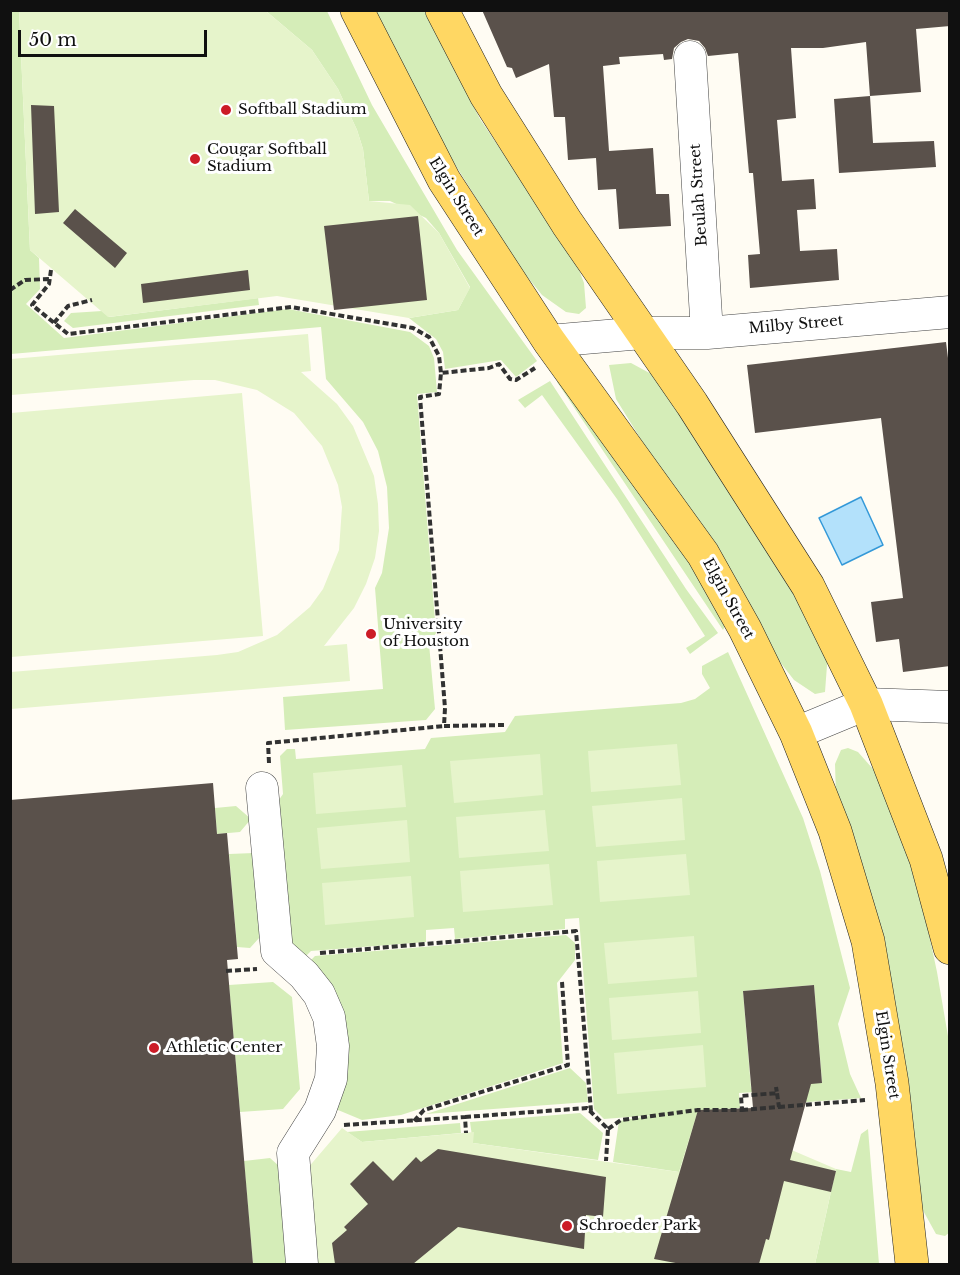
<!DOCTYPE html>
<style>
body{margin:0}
#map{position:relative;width:960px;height:1275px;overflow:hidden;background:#fffcf3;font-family:"Libre Baskerville",serif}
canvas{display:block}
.frame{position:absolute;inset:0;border:12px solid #101010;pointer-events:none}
.scale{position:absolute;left:18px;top:30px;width:189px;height:27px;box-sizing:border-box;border:3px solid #101010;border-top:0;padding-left:8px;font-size:18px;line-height:21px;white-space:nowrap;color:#101010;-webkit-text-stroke:4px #fff;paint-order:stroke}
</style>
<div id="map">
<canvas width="960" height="1275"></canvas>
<div class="frame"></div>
<div class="scale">50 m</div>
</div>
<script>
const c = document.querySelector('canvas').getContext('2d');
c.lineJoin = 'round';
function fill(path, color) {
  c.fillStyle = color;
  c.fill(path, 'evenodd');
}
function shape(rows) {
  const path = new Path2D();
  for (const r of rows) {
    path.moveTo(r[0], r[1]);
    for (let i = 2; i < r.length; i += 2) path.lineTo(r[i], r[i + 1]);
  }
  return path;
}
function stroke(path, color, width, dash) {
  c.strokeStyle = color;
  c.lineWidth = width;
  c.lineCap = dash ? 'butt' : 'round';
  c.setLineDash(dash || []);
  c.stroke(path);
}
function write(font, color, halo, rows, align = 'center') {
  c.font = font + ' "Libre Baskerville",serif';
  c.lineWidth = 6;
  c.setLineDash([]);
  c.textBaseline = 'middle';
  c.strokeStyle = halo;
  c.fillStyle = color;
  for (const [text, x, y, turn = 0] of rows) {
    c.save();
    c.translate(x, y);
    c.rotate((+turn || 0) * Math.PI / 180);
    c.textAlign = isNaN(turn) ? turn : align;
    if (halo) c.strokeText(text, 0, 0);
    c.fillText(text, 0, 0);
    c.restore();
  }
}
fill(shape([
 [19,10,30,250,39,258,40,289,26,304,64,338,288,309,410,332,429,346,434,358,437,392,417,394,436,633,429,644,435,709,426,720,285,730,283,697,383,689,375,588,382,573,389,528,387,487,378,451,363,422,326,379,321,327,11,354,10,11],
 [266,11,327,11,372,105,457,250,537,361,516,377,501,360,445,369,443,352,436,339,409,318,458,310,470,287,439,233,426,218,390,201,369,201,363,149,357,130,338,89,312,50],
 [373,11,424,11,426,14,480,119,576,262,584,283,586,308,579,314,566,312,542,295,520,268,429,123],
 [258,298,259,305,73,328,64,321,71,313,102,311,109,317],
 [631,363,655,376,759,520,828,652,825,692,815,694,794,680,773,653,616,399,609,365],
 [550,381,686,589,718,633,690,654,686,648,705,636,617,499,542,395,525,408,518,400],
 [561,381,691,563,725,626,723,630,557,382],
 [728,652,803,818,820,871,850,988,838,1024,850,1074,861,1098,782,1104,781,1086,822,1082,814,985,743,991,751,1088,772,1091,739,1093,740,1108,698,1111,679,1172,613,1162,619,1121,655,1115,604,1119,594,1109,579,918,565,919,565,929,455,939,454,928,426,930,426,942,311,951,303,959,290,946,268,816,283,794,280,756,287,749,295,749,296,759,425,749,431,738,505,732,515,716,681,703,695,699,710,688,702,674,702,666],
 [848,748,858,752,880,777,892,805,921,897,937,972,949,1042,950,1232,945,1236,936,1234,920,1205,836,796,835,764,841,750],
 [236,806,251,819,240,832,217,834,215,808],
 [254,853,260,937,250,948,237,947,229,854],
 [566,935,575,943,575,960,557,983,563,1063,401,1115,362,1120,326,1105,308,963,315,956],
 [273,982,292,997,300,1089,283,1109,240,1112,229,985],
 [570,1068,586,1083,588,1102,426,1114],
 [580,1113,603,1133,598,1160,473,1143,470,1122],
 [460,1123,461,1133,362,1142,347,1132],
 [868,1129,879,1264,815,1264,836,1169,851,1172,861,1134],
 [270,1158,279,1166,287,1264,253,1264,244,1161]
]), '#d5edb8');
fill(shape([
 [19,11,266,11,312,50,338,89,357,130,363,149,369,201,410,205,439,233,470,288,458,310,409,318,277,296,108,317,30,250],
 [308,334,311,371,301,372,337,404,353,426,374,476,378,504,379,531,375,558,366,584,354,608,324,646,347,644,350,681,11,709,11,672,217,655,238,652,277,635,310,607,323,589,339,550,342,507,338,485,322,446,294,413,257,390,215,380,194,380,11,395,11,359],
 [242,393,263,636,11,657,11,413],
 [677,744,681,785,591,792,588,751],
 [540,754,543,795,454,803,450,761],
 [402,765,406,807,316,814,313,773],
 [682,798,685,840,596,847,592,806],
 [545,810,549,851,459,858,456,817],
 [407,820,410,862,321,869,317,828],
 [686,854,690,895,600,902,597,861],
 [549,864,553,905,463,912,460,871],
 [411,876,414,917,325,925,322,883],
 [694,936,697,977,608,984,604,943],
 [698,991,701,1033,612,1040,609,998],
 [703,1045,706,1087,617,1094,614,1053],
 [698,1110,836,1169,815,1264,312,1264,301,1176,342,1128,362,1142,474,1132,473,1143,679,1172]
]), '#e6f4cb');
const water = shape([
 [861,497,883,545,842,565,819,518,861,497]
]);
fill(water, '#b3e1fb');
stroke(water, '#3499d8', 1.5);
fill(shape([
 [482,10,950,10,950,26,916,29,921,92,870,96,866,42,823,48,791,48,796,118,777,120,782,181,814,179,816,209,797,210,800,251,837,249,839,280,750,288,748,255,760,254,753,173,749,173,738,53,708,56,705,48,699,41,688,39,681,42,674,48,672,59,664,60,663,54,619,57,620,64,603,66,609,151,653,148,656,194,669,194,671,226,619,229,616,189,598,190,596,158,568,160,565,117,554,117,549,64,516,78,512,68,507,67],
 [870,96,873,143,934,141,936,167,839,173,834,99],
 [31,105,54,106,59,212,35,214],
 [75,209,127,253,115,268,63,223],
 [418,216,427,300,334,310,324,226],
 [248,270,250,290,143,303,141,284],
 [946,342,950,374,950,666,903,672,899,639,876,642,871,602,903,598,881,418,755,433,747,365],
 [213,783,217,834,227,833,238,959,227,960,253,1264,10,1264,10,800],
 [814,985,822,1083,811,1084,790,1160,836,1171,831,1192,784,1181,769,1240,766,1239,759,1264,681,1264,654,1259,698,1110,753,1108,743,991],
 [438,1149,606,1177,603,1217,586,1215,584,1249,458,1227,413,1264,335,1264,332,1243,347,1230,344,1227,368,1204,350,1184,373,1161,393,1181,416,1157,421,1162]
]), '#5a514b');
const minor = shape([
 [690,57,707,333],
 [549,341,642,333,707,333,950,312],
 [796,733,866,704,950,707],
 [262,788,277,951,304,975,319,994,329,1017,333,1046,331,1079,320,1110,293,1153,302,1264]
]);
const major = shape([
 [357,10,444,180,549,341,703,554,745,629,796,733,835,831,868,941,892,1083,912,1264],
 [442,10,486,95,567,223,692,404,808,586,866,704,926,859,950,948]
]);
stroke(minor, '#434343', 33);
stroke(major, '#212121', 34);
stroke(shape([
 [51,270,49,284,32,305,68,334,291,307,413,328,429,337,439,356,441,373],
 [10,290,25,280,49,279],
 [54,323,68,306,92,300],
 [504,725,444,726,445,708,420,397,439,394,441,373,489,368,499,364,510,379,516,380,535,368],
 [269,763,268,743,444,726],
 [320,953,576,931,591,1111],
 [226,971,257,969],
 [779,1107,865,1100],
 [742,1110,779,1107,777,1093],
 [465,1117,587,1108,608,1129,606,1161],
 [414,1121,424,1110,568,1065,562,982],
 [344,1125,465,1117,466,1133],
 [608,1129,621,1120,698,1110,742,1110,741,1096,777,1093,776,1087]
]), '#323232', 4, [6, 3]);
stroke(minor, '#fff', 32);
stroke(major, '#ffd763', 33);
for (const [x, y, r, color] of [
 [226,110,6,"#cc1c27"],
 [195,159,6,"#cc1c27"],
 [371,634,6,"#cc1c27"],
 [154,1048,6,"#cc1c27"],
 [567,1226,6,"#cc1c27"]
]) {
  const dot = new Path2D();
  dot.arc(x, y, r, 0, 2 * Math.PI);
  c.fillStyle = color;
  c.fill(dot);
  stroke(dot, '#fff', 2);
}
write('15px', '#101010', '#fff', [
 ["Softball Stadium",238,110],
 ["Cougar Softball",207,150],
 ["Stadium",207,167],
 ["University",383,625],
 ["of Houston",383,642],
 ["Athletic Center",166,1048],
 ["Schroeder Park",579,1226]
], 'left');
write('15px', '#101010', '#fff', [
 ["Beulah Street",699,195,-94],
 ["Elgin Street",456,197,58],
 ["Milby Street",796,325,-5],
 ["Elgin Street",728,599,61],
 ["Elgin Street",887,1055,81]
]);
</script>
